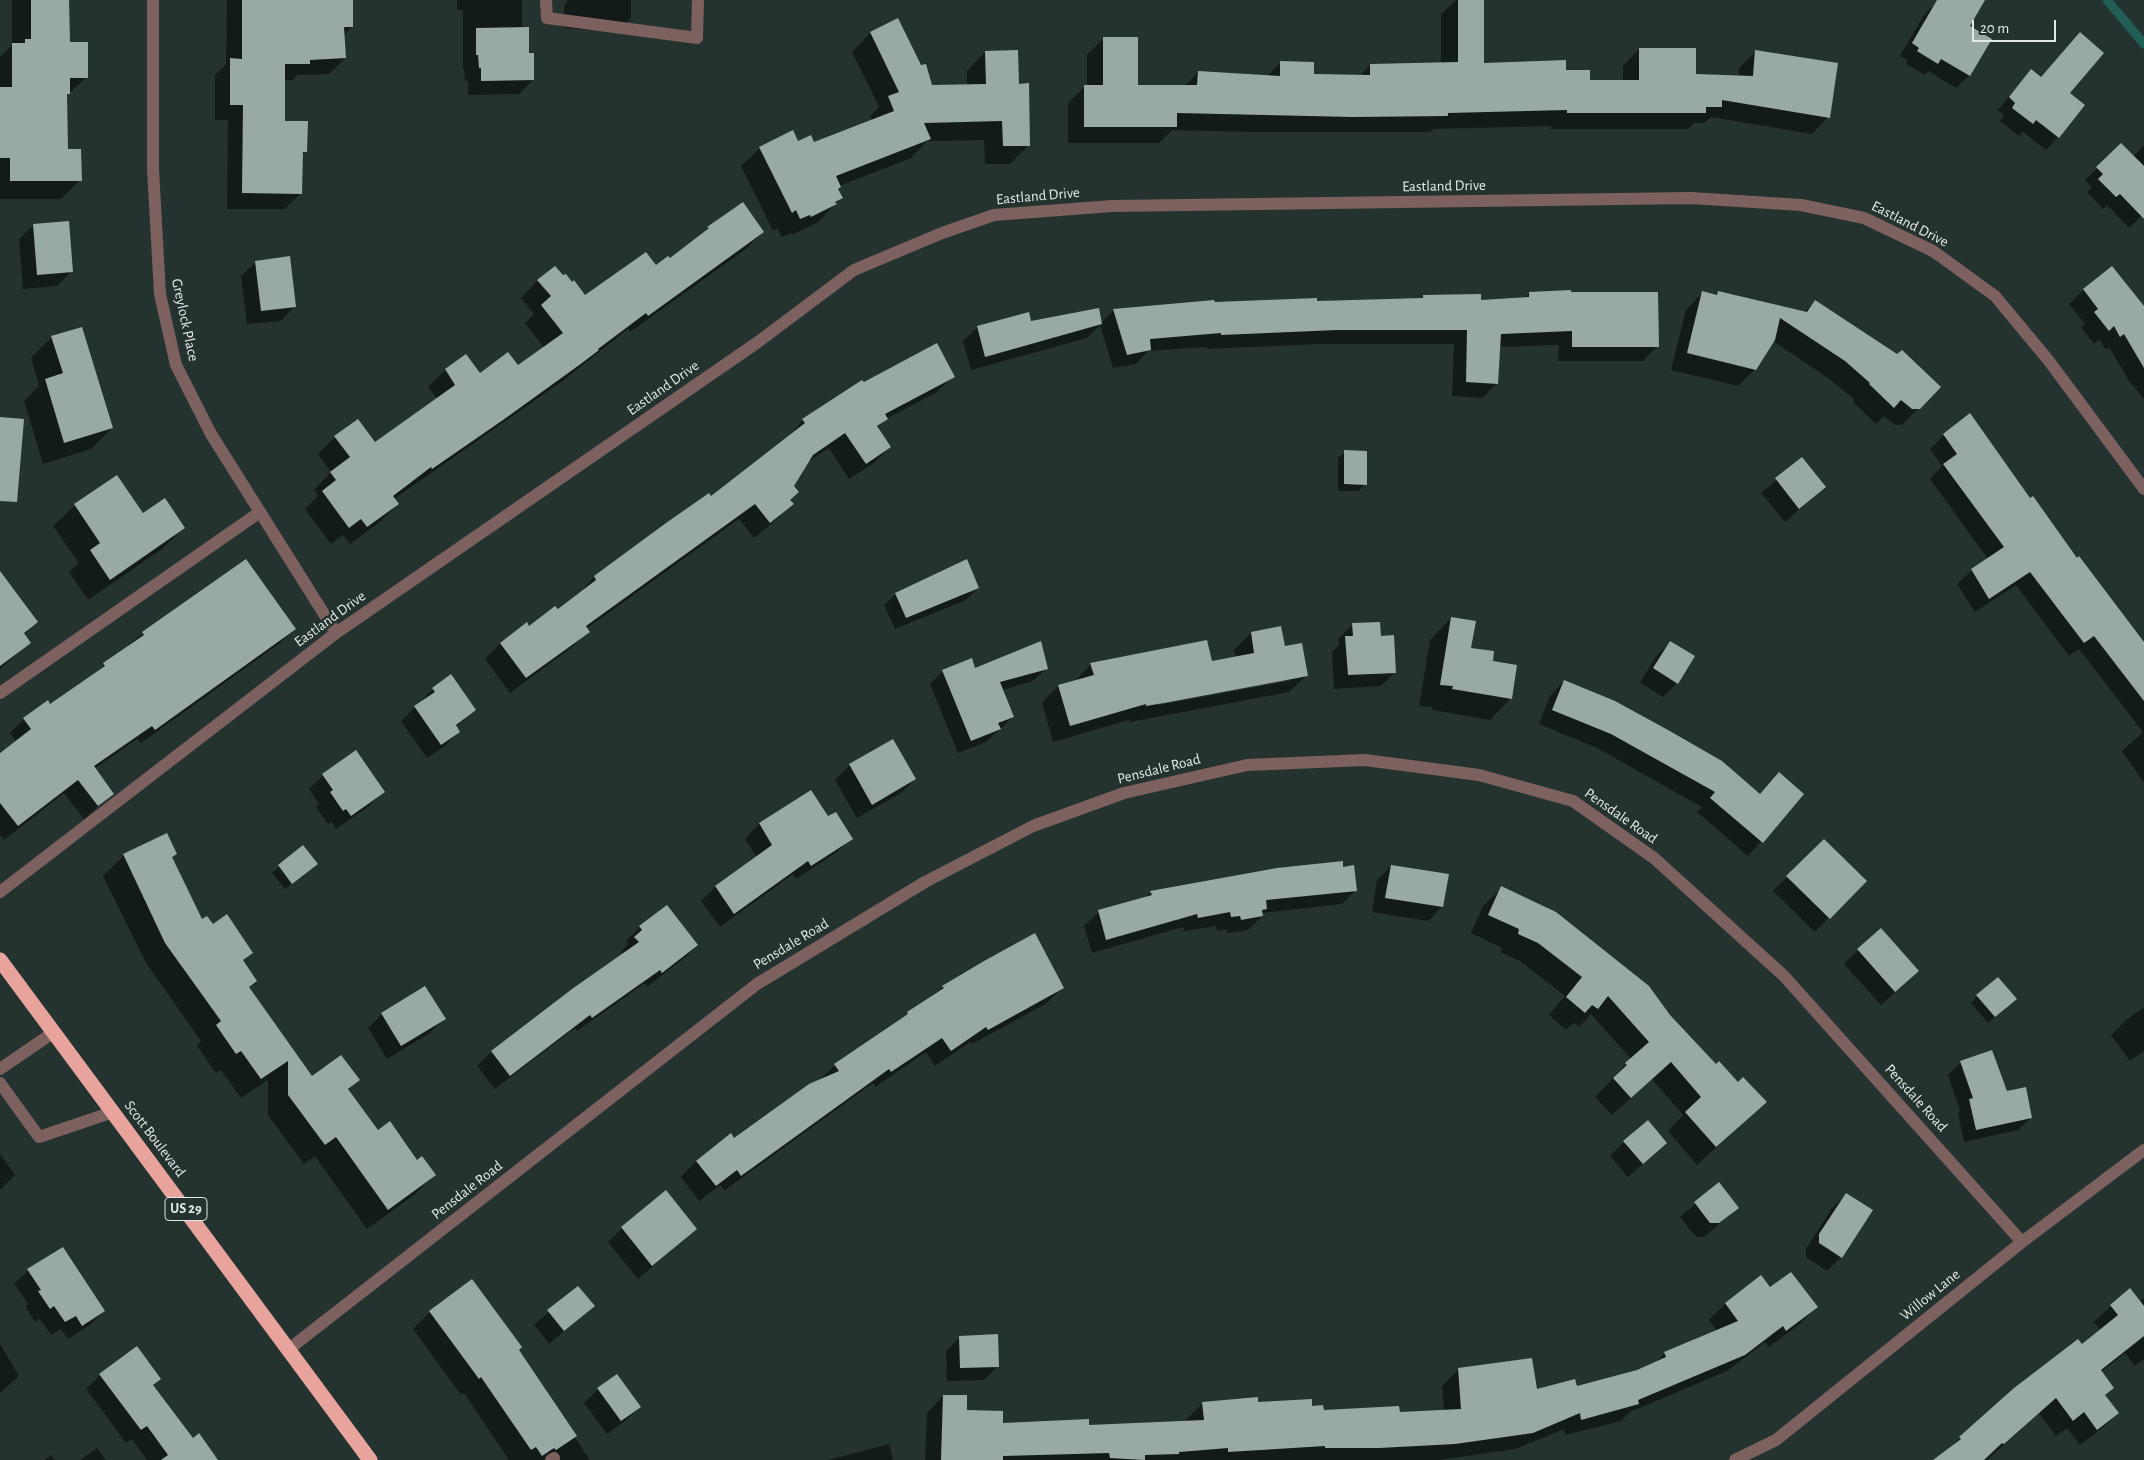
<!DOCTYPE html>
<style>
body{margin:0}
#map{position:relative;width:2144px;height:1460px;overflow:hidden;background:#253330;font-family:"Alegreya Sans",sans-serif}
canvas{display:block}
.scale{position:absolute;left:1972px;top:20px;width:84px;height:22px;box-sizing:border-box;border:2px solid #e2ebe9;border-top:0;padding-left:6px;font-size:15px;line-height:18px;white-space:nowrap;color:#e2ebe9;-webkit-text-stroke:4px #253330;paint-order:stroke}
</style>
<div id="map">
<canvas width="2144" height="1460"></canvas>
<div class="scale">20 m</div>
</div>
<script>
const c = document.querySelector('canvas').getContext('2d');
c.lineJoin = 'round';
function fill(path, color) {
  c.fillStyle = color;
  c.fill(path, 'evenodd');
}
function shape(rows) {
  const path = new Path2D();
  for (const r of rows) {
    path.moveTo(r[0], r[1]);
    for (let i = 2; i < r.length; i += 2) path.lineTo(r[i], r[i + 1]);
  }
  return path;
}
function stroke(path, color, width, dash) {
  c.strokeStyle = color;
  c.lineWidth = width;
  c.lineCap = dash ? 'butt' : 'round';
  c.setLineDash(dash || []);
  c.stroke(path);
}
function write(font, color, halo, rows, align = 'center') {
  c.font = font + ' "Alegreya Sans",sans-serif';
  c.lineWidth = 5;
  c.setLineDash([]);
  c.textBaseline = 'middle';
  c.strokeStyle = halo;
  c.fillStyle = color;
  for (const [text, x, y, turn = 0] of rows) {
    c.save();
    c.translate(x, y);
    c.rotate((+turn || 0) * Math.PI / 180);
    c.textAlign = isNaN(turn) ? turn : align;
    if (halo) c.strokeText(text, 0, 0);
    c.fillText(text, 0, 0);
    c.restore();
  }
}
fill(shape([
 [12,0,67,0,67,38,87,77,66,96,67,150,80,180,61,199,0,199,0,57,12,45],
 [227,0,352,0,352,27,344,35,345,58,329,74,297,75,293,80,284,80,284,122,306,151,302,155,301,193,285,209,227,209,228,120,215,120,215,75,226,64],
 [457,0,522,0,522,28,533,80,519,94,468,95,468,81,465,81,464,69,463,69,463,10,457,10],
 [568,0,631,0,631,18,617,32,564,28,564,6],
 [1456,0,1482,0,1482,64,1564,71,1589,82,1623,81,1623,66,1639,49,1695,75,1739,77,1739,68,1756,51,1828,117,1812,134,1711,117,1704,123,1694,123,1688,129,1551,129,1551,126,1433,129,1430,132,1250,132,1172,130,1159,143,1068,143,1068,103,1084,87,1087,87,1087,55,1104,38,1137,87,1184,87,1198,72,1267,76,1281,62,1312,75,1360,76,1370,65,1441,64,1441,14],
 [1944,0,1984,0,1969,27,1990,39,1969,76,1956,88,1928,71,1925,75,1906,64,1907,60,1900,56,1924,15,1936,3],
 [898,20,931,86,967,85,967,71,985,52,1018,85,1029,145,1010,164,985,164,984,140,927,141,911,158,839,186,837,189,841,198,817,223,792,235,791,233,782,237,777,228,773,231,741,166,760,148,797,143,813,144,872,120,870,116,879,107,852,52,870,33],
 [2068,46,2068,93,2058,137,2046,150,2023,132,2019,136,2000,121,2004,116,1998,110,2031,71,2040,78],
 [2121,145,2133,157,2144,145,2144,213,2129,228,2107,205,2103,209,2087,192,2092,187,2085,180],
 [33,225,72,271,57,286,23,289,19,239],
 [708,228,763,232,746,249,630,332,628,329,564,380,394,499,398,504,381,521,350,544,343,535,331,544,305,509,318,496,314,490,331,472,318,454,335,437,358,421,374,443,437,399,428,387,445,370,466,355,479,374,517,367,544,348,525,323,534,314,521,298,538,280,585,297,669,260],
 [256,262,295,306,281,321,247,324,241,276],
 [2112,268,2144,308,2144,399,2129,381,2109,347,2106,350,2099,339,2094,344,2081,327,2085,324,2069,304,2083,290],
 [1718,292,1804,313,1815,301,1919,408,1902,425,1895,425,1884,416,1876,424,1853,402,1855,400,1828,378,1773,341,1755,369,1738,386,1671,370,1686,310,1702,293,1714,296],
 [1529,293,1657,346,1643,361,1558,361,1559,345,1499,347,1497,383,1483,398,1452,396,1454,344,1322,344,1207,349,1207,347,1148,351,1136,364,1113,368,1100,325,1087,338,971,370,963,341,978,327,1030,322,1101,323,1114,310,1213,303,1420,299,1423,296,1480,302,1524,299],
 [52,337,112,428,91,449,43,464,24,401,39,386,31,358],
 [953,376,937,392,886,419,877,428,890,447,874,463,849,479,829,448,806,463,793,486,789,500,792,504,776,520,754,538,739,519,586,629,588,632,572,647,510,693,485,659,500,643,526,624,529,628,557,611,579,594,594,577,667,524,711,498,788,437,803,420,863,384],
 [1944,435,2076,560,2144,643,2144,783,2122,751,2143,732,2079,649,2069,656,2016,585,1975,612,1957,584,1972,570,1988,559,1930,479,1942,466,1930,449],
 [1345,452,1365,484,1359,491,1338,491,1338,458],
 [1802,458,1825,487,1785,522,1761,493],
 [75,505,143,515,184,528,162,549,88,600,69,572,79,563,53,526],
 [246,561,294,629,280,643,141,743,137,739,94,769,112,794,84,819,64,793,4,840,0,835,0,752,16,741,10,733,24,719,50,705,92,676,143,633],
 [978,588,966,600,895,629,884,605,896,594],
 [0,595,36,622,24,635,29,643,0,669],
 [1451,618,1470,649,1492,662,1511,698,1490,720,1432,710,1432,707,1419,706,1430,640],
 [1352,625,1380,637,1395,672,1381,686,1334,689,1332,652,1339,645,1338,639],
 [1251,633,1284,648,1306,676,1289,692,1146,719,1130,722,1129,720,1053,742,1042,703,1058,686,1074,682,1091,664,1211,663,1236,658,1234,650],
 [1289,678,1289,681,1158,705,1157,703],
 [1671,642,1677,683,1663,697,1640,683,1656,656],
 [1047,668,1033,681,1002,690,1013,717,986,742,958,753,930,684,943,671],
 [1564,681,1759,795,1779,774,1803,794,1748,856,1697,812,1702,807,1597,748,1539,724,1550,696],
 [433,689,475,710,456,727,459,731,445,746,427,758,401,721],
 [893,740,915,779,901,793,857,818,835,780,849,766],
 [356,752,383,792,369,806,336,829,332,822,328,824,316,807,319,804,309,789,323,775],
 [811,791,828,818,851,838,837,852,796,879,793,874,720,927,701,901,715,887,757,857,745,839,759,824],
 [166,835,171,858,202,921,213,926,252,952,242,962,256,981,248,988,312,1078,358,1080,348,1091,377,1132,434,1175,414,1195,367,1229,315,1156,304,1164,268,1115,268,1080,241,1098,221,1070,216,1073,197,1046,201,1041,146,963,103,876,124,855],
 [1824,840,1865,881,1815,932,1773,891],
 [303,847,310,870,285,889,272,873],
 [1391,866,1442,907,1428,921,1372,912,1377,880],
 [1502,888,1669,1016,1716,1066,1738,1084,1765,1102,1697,1165,1668,1131,1683,1115,1652,1079,1612,1115,1595,1097,1631,1059,1591,1014,1579,1027,1574,1023,1566,1030,1549,1015,1565,996,1520,961,1500,952,1502,948,1471,933,1483,906],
 [1356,890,1342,904,1262,913,1262,916,1248,930,1227,933,1227,929,1217,931,1216,926,1184,931,1183,927,1092,953,1084,926,1099,912,1144,899,1151,892],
 [666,906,697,945,683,959,647,987,645,983,577,1031,575,1028,495,1089,477,1066,491,1052,573,990,623,955,621,952,628,944,626,941,640,927],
 [1858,950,1903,985,1881,1005,1844,964],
 [984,962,1062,988,1047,1003,972,1044,970,1042,935,1066,926,1052,875,1087,873,1083,725,1190,720,1185,699,1201,681,1177,696,1161,734,1140,819,1081,835,1065,900,1021,943,987],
 [1977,996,2008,1005,1988,1023,1971,1003],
 [2144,1007,2144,1051,2130,1061,2111,1035,2125,1021],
 [382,1014,444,1019,430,1033,387,1059,368,1028],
 [1961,1062,2031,1118,2018,1130,1964,1142,1958,1113,1960,1110,1948,1075],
 [1624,1142,1666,1143,1628,1177,1610,1156],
 [0,1154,15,1175,0,1190],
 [1719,1184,1737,1208,1704,1237,1696,1237,1680,1217],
 [1847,1194,1841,1257,1827,1271,1806,1257,1806,1249,1832,1208],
 [622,1228,696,1229,638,1279,608,1242],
 [28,1270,104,1310,90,1325,68,1339,61,1329,51,1335,40,1319,35,1322,25,1306,28,1304,14,1284],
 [578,1287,593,1306,549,1344,534,1325],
 [1770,1288,1816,1307,1800,1324,1769,1347,1765,1342,1727,1371,1630,1412,1621,1421,1565,1435,1564,1429,1515,1449,1439,1460,925,1460,927,1413,943,1396,965,1411,1002,1424,1088,1426,1186,1422,1186,1420,1203,1403,1257,1403,1311,1407,1323,1411,1399,1413,1444,1411,1442,1386,1459,1369,1536,1391,1576,1387,1637,1371,1655,1363,1665,1353,1717,1331,1709,1320,1726,1303],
 [2144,1298,2144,1359,2135,1366,2125,1353,2101,1372,2113,1387,2104,1396,2118,1413,2101,1429,2080,1445,2067,1428,2056,1436,2039,1413,1987,1460,1936,1460,2014,1389,2082,1346,2101,1331,2094,1322,2111,1306,2139,1302],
 [430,1312,517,1350,590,1460,509,1460,464,1393,461,1395,413,1329],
 [960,1337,998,1366,984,1380,947,1381,946,1351],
 [0,1344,19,1376,0,1393],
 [100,1375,160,1379,153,1386,192,1440,217,1460,147,1460,132,1439,126,1443,86,1389],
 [598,1389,639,1407,625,1421,607,1434,584,1403],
 [889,1444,893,1460,828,1460],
 [97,1448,106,1460,80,1460],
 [51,1455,55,1460,44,1460]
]), '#0007');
stroke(shape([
 [2107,0,2144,44]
]), '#215f56', 9);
fill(shape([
 [31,0,69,0,70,42,88,42,88,78,70,78,70,94,67,94,68,149,81,149,82,181,10,181,10,158,0,158,0,87,12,87,12,43,25,43,25,39,31,39],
 [242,0,353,0,353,27,344,27,346,58,310,60,310,64,285,64,285,121,308,121,307,152,303,152,302,194,242,193,243,105,230,105,230,58,242,59],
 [1458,0,1484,0,1484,63,1566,60,1566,70,1590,70,1590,80,1639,80,1639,48,1696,48,1696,74,1753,76,1755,50,1838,63,1830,118,1722,100,1722,107,1706,107,1706,113,1567,113,1567,110,1448,113,1448,116,1353,117,1177,113,1177,127,1084,127,1084,85,1103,85,1103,37,1138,37,1138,85,1197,85,1198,71,1280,76,1280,61,1314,62,1314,74,1370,75,1370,64,1458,62],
 [1937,0,1985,0,1970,26,1992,39,1970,76,1941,59,1938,64,1917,51,1919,48,1912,43],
 [898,18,921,65,926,64,932,85,986,84,985,51,1018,50,1019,84,1029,83,1030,146,1003,146,1002,121,924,123,931,139,836,176,841,187,838,189,843,198,835,202,837,204,811,217,810,215,800,219,796,210,792,213,759,147,793,130,798,141,811,135,814,142,894,111,888,96,899,92,870,32],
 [529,27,529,53,534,53,534,80,481,81,481,68,479,68,478,55,476,55,476,28],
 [2080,32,2104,53,2070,93,2085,105,2059,138,2036,120,2033,124,2012,108,2015,103,2009,97,2031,69,2041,77],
 [2121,143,2144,166,2144,219,2120,194,2116,197,2098,179,2103,174,2096,167],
 [743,202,764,232,648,316,646,313,598,349,599,350,582,363,503,420,432,469,431,467,393,496,399,504,367,527,361,519,349,528,322,491,336,480,330,472,350,457,334,436,358,419,375,442,455,385,445,369,466,354,480,373,508,352,518,365,563,333,541,305,551,296,537,280,555,266,563,275,566,274,572,282,574,280,585,295,646,252,656,265,668,256,670,258,709,228,707,227],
 [69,221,73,272,37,275,33,224],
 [290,256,296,307,261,311,255,261],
 [2112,266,2144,306,2144,368,2124,334,2120,337,2114,326,2109,331,2094,312,2098,309,2083,289],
 [1571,290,1571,292,1658,292,1659,347,1572,347,1572,331,1501,334,1498,384,1466,382,1467,330,1337,330,1221,335,1221,333,1150,339,1151,350,1127,355,1113,309,1214,300,1215,302,1317,298,1317,301,1423,298,1423,295,1481,294,1481,300,1529,297,1529,292],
 [1702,291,1717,295,1718,291,1807,312,1815,300,1897,354,1902,350,1941,387,1920,409,1912,409,1901,400,1894,408,1869,384,1870,383,1845,361,1780,318,1775,340,1756,370,1687,353],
 [1099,308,1102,324,985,357,977,326,1029,312,1031,321],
 [82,327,113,428,64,443,45,379,63,373,51,336],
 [937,343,955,377,885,414,888,419,877,426,891,447,866,464,845,433,813,455,794,486,799,492,790,500,794,504,770,523,755,504,586,626,590,632,526,678,500,643,527,622,529,626,555,606,558,609,596,580,594,576,666,523,709,493,711,496,805,423,802,419,862,380,864,382],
 [1970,413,2030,498,2033,496,2077,558,2079,556,2144,642,2144,701,2094,636,2084,643,2030,572,1989,599,1971,569,2004,547,1943,464,1957,454,1943,434],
 [0,417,24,419,17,502,0,501],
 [1344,450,1367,451,1367,485,1344,484],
 [1802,457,1826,487,1799,509,1775,478],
 [117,475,143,513,165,498,185,528,110,580,90,550,100,543,74,504],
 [246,559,296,629,155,730,152,726,94,766,114,794,98,806,78,780,18,826,0,803,0,753,31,729,23,718,48,700,50,704,105,666,103,663,144,635,142,632],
 [967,559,979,588,906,618,895,593],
 [0,571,38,622,24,633,31,643,0,666],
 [1451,617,1476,621,1471,648,1494,651,1493,661,1517,665,1512,699,1452,689,1453,686,1440,685],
 [1380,622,1381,636,1394,635,1396,673,1348,675,1345,636,1353,636,1352,623],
 [1281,626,1285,646,1302,643,1308,676,1164,703,1146,706,1146,704,1070,726,1058,685,1094,675,1090,663,1207,640,1212,661,1254,653,1251,632],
 [1041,641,1048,669,1000,682,1014,717,998,723,1001,729,971,741,942,670,972,658,975,668],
 [1670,641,1695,656,1678,684,1653,668],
 [451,674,476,710,456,725,460,732,441,745,414,706,435,692,432,688],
 [1564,680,1615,701,1668,730,1722,761,1760,794,1779,772,1804,794,1763,843,1710,798,1715,792,1611,734,1552,710],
 [893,739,916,779,872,805,849,764],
 [356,750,385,792,351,816,346,809,343,811,330,792,333,790,322,774],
 [811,790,828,816,836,812,853,839,811,866,808,861,734,914,715,886,772,845,759,823],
 [167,833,177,854,172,857,202,919,207,916,213,924,227,914,253,953,243,960,257,981,249,987,312,1076,341,1055,360,1080,348,1089,378,1130,390,1121,417,1160,422,1156,436,1175,388,1210,336,1137,325,1145,288,1095,288,1061,261,1079,241,1051,236,1054,216,1025,221,1021,165,943,123,854],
 [1824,839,1867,881,1830,919,1786,876],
 [303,845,318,864,292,884,278,865],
 [1343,861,1343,867,1354,865,1357,891,1266,900,1267,909,1262,910,1263,916,1241,920,1240,916,1231,917,1230,912,1198,918,1197,914,1106,940,1098,910,1152,895,1150,891,1277,868],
 [1391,865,1449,874,1443,907,1385,898],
 [1501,886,1556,912,1639,978,1649,986,1670,1015,1716,1064,1719,1061,1738,1082,1743,1077,1767,1102,1716,1147,1685,1112,1701,1097,1671,1062,1631,1098,1613,1078,1627,1065,1625,1063,1649,1042,1608,996,1598,1009,1592,1005,1585,1013,1566,997,1582,977,1538,943,1518,934,1519,929,1488,915],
 [667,905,698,945,662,973,660,970,592,1018,590,1015,510,1076,491,1051,572,989,639,942,634,937,642,930,639,926],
 [1881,928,1919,971,1895,992,1857,949],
 [1035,933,1064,988,988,1030,986,1027,951,1051,942,1038,891,1072,889,1069,741,1176,737,1170,716,1186,696,1161,731,1133,734,1138,809,1084,839,1071,834,1064,908,1014,907,1012,944,988,942,986,984,961],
 [1998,977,2017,999,1995,1017,1976,995],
 [425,986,446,1019,401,1046,381,1013],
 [1992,1050,2007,1091,2026,1087,2032,1118,1976,1130,1969,1099,1973,1098,1960,1061],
 [1648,1120,1667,1143,1643,1164,1623,1141],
 [1719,1182,1739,1208,1719,1223,1710,1223,1694,1202],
 [666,1190,697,1229,652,1266,621,1227],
 [1846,1193,1873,1210,1842,1258,1819,1243,1819,1234],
 [63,1247,105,1311,82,1326,76,1316,65,1322,54,1306,50,1309,38,1291,41,1290,27,1269],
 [1791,1272,1818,1307,1786,1331,1783,1326,1745,1355,1638,1400,1639,1404,1581,1420,1580,1413,1533,1433,1455,1444,1379,1448,1325,1448,1325,1446,1228,1452,1228,1448,1179,1452,1179,1454,1145,1455,1145,1460,1110,1458,1109,1453,1003,1456,1003,1460,941,1460,943,1395,967,1395,967,1410,1003,1411,1003,1423,1089,1419,1089,1425,1204,1420,1202,1402,1258,1397,1258,1402,1312,1399,1312,1406,1323,1405,1324,1410,1399,1406,1400,1412,1461,1409,1458,1368,1532,1358,1537,1389,1575,1379,1577,1386,1637,1370,1666,1357,1664,1352,1738,1321,1725,1303,1761,1275,1770,1287],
 [472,1279,522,1347,519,1350,577,1436,556,1450,554,1448,542,1456,536,1447,531,1450,481,1377,479,1379,429,1311],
 [578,1286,595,1306,564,1331,547,1310],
 [2130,1288,2144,1306,2144,1336,2101,1370,2114,1388,2105,1395,2119,1413,2097,1430,2084,1412,2073,1421,2056,1398,2004,1444,2002,1443,1984,1460,1933,1460,1961,1439,1959,1437,2014,1388,2078,1339,2082,1344,2118,1315,2110,1305],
 [998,1334,999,1367,960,1368,959,1336],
 [137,1346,161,1379,153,1385,193,1438,199,1433,218,1460,161,1460,168,1455,147,1426,141,1430,99,1374],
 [617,1374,641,1407,621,1421,597,1388]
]), '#99aaa6');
stroke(shape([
 [0,693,260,512],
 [0,1069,54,1032],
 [0,1083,39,1137,113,1112],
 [551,1460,554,1458]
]), '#7d615e', 12);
stroke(shape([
 [153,0,153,169,160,294,176,365,211,434,336,633],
 [546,0,547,18,697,38,698,0],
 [0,892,336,633,758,342,854,270,942,233,994,215,1112,206,1691,198,1801,205,1864,218,1933,251,1995,296,2049,361,2144,489],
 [289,1349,757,984,925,882,1033,826,1124,793,1247,765,1365,760,1479,775,1573,801,1654,858,1784,976,2022,1242],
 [1735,1460,1776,1440,2022,1242,2144,1150]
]), '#7d615e', 12);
stroke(shape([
 [0,960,370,1460]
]), '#e7a39c', 15);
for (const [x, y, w] of [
 [186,1209,42]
]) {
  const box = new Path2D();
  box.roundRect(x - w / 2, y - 11.5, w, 23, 4);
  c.fillStyle = '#253330';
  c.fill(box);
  stroke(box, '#e2ebe9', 1);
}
write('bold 14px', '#e2ebe9', null, [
 ["US 29",186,1209]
]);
write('15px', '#e2ebe9', '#253330', [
 ["Eastland Drive",1444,186,-1],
 ["Eastland Drive",1038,196,-5],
 ["Eastland Drive",1910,224,27],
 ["Greylock Place",185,320,78],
 ["Eastland Drive",663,388,-35],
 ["Eastland Drive",330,619,-36],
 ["Pensdale Road",1159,769,-14],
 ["Pensdale Road",1621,816,35],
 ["Pensdale Road",791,944,-31],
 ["Pensdale Road",1916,1098,48],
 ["Scott Boulevard",155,1139,53],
 ["Pensdale Road",467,1190,-38],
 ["Willow Lane",1930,1295,-39]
]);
</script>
